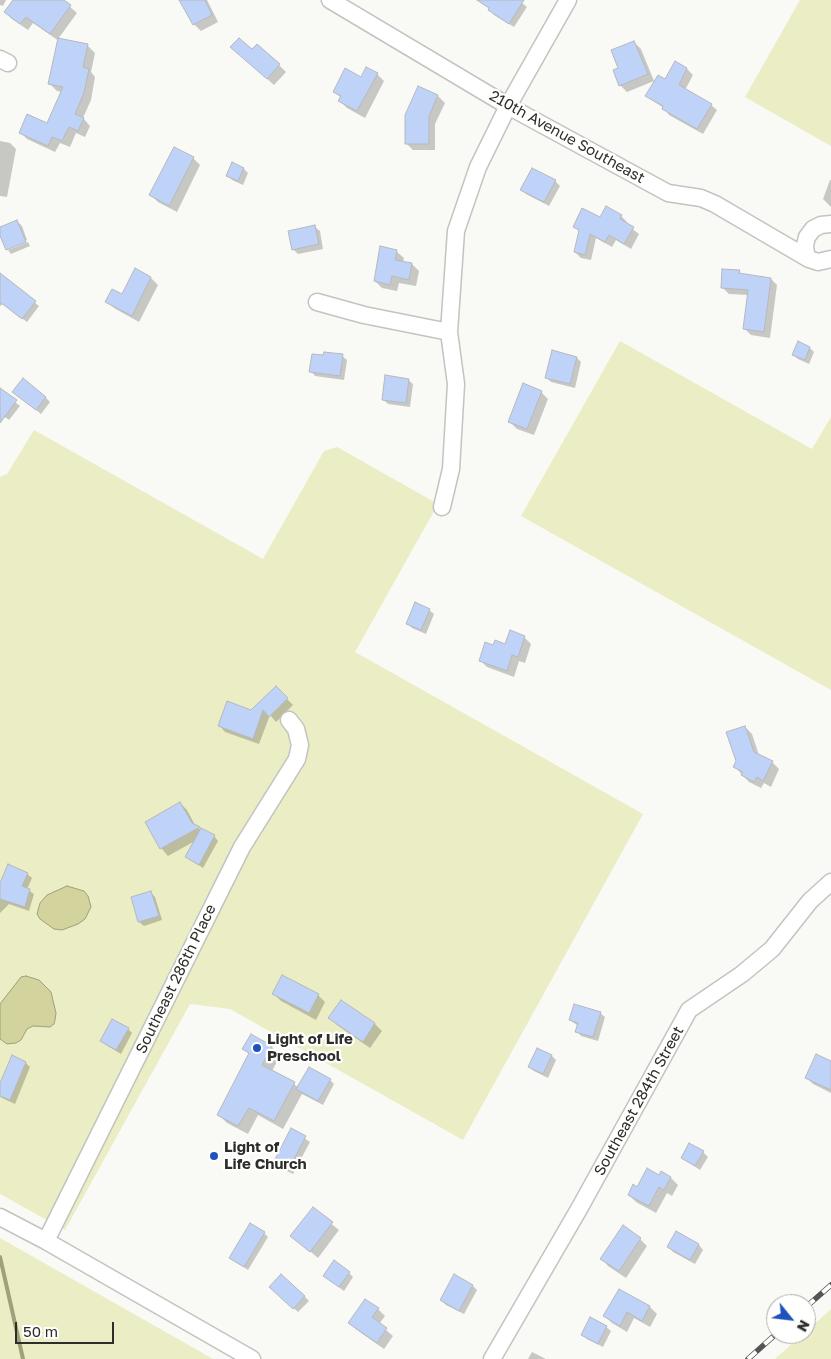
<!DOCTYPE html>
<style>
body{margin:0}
#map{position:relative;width:831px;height:1359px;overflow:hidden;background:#f9f9f6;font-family:"Golos Text",sans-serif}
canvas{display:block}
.north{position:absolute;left:766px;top:1294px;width:50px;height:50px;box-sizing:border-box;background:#fffffe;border:1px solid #ababaa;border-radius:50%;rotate:119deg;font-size:14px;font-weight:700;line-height:20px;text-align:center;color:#2d2d2c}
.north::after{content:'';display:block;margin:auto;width:18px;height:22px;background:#2052bf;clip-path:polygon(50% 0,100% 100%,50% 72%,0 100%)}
.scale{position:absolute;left:15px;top:1322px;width:99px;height:22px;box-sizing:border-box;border:2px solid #2d2d2c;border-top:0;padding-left:6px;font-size:15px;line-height:18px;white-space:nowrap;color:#2d2d2c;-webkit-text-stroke:4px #fffffe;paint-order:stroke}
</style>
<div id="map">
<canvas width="831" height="1359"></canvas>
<div class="north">N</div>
<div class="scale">50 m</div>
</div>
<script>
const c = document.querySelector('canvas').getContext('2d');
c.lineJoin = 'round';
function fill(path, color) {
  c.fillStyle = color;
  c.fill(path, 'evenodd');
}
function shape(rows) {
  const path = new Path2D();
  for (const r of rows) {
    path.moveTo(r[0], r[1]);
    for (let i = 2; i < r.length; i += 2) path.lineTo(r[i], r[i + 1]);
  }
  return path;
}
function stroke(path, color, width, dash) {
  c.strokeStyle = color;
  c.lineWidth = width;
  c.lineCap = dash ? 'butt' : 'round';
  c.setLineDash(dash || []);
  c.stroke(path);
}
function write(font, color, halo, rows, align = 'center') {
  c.font = font + ' "Golos Text",sans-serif';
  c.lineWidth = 4.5;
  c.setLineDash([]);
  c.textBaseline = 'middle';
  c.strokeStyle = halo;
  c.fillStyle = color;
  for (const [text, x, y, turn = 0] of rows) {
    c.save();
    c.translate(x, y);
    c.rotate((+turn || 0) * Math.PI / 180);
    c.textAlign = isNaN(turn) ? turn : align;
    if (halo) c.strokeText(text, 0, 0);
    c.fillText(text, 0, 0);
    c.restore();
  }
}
fill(shape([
 [800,0,831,0,831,146,745,97],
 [620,341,812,449,831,417,831,690,521,516],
 [34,430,263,559,324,451,337,447,438,504,355,652,643,814,463,1140,230,1009,190,1004,65,1230,0,1194,0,477,7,474],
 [0,1238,213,1359,0,1359],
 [831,1309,831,1359,775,1359,803,1334,806,1334,806,1332]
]), '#ebedc5');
const water = shape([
 [67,886,84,891,88,896,91,907,85,919,78,924,62,930,54,929,40,919,37,914,40,903,47,895,67,886],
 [26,976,39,980,51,992,56,1013,55,1020,54,1024,50,1027,33,1026,27,1029,21,1040,16,1043,7,1044,0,1039,0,1004,21,977,26,976]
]);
fill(water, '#d2d39d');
stroke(water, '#a0a17b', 1);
fill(shape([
 [0,0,6,0,3,6,0,5],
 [14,0,62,0,77,13,58,39,88,46,95,53,91,72,95,77,91,100,83,118,90,126,85,137,76,133,70,147,60,143,55,152,27,139,20,132,47,125,62,92,57,91,50,84,59,41,33,23,28,30,12,19,5,12],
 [181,0,207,0,218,22,201,31,194,24],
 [477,0,518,0,527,7,514,27,494,15,490,9],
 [634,42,641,49,654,81,627,92,620,85],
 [252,51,279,65,286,72,274,85,239,54],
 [675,63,687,69,693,75,685,90,711,105,717,110,703,134,669,115,664,108,653,101,647,96,665,81],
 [377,74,384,81,365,118,347,108,340,101,341,98,334,91,362,79],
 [438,96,445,103,435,124,435,150,413,150,406,143],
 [0,141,10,143,16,149,7,197,0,196],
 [193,158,200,165,177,212,158,202,151,195],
 [233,164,244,169,248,173,243,185,232,180,228,176],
 [533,169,555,181,560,186,549,206,526,194,522,189],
 [830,180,831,180,831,207,823,199],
 [621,216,627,222,626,224,639,234,631,249,616,240,612,247,596,238,591,260,581,258,575,252,580,232,575,227,600,218],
 [17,221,22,226,27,240,7,248,7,250,0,233,0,228],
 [315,227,320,231,323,249,298,254,293,249],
 [28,242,30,246,11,254,8,250],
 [396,251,404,258,403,262,412,264,419,271,416,286,399,283,397,291,382,288,375,281],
 [135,270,151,278,158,285,139,322,114,308,107,301,122,296],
 [739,272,742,274,771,279,777,285,770,338,751,335,744,328,748,295,729,294,722,287],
 [0,275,39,306,27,322,3,304,0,306],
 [810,348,814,352,809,364,798,359,793,355],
 [342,356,347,360,344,380,315,376,311,371],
 [577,358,581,362,575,388,551,382,546,377],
 [408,380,413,384,410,407,388,404,383,399],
 [0,390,20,406,9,420,5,417,0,423],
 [541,392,548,399,534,435,517,429,510,422],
 [18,396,46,398,50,402,41,414],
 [429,610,434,614,426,634,412,628,408,623],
 [524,637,531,644,525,663,519,661,514,677,487,667,480,660,494,647,506,645],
 [276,688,293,705,276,722,270,715,259,744,225,732,219,725,252,712],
 [745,727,752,734,759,755,772,762,779,769,771,787,764,783,761,788,749,782,735,767],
 [180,803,187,810,196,827,214,836,218,841,203,868,187,857,195,841,168,856,162,849,147,822],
 [27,874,32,878,27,889,34,894,29,911,9,904,0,913,0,886],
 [151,893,155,897,162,920,144,926,139,922],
 [274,994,318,995,325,1002,316,1020,281,1001],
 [341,1002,375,1024,382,1031,370,1048,337,1025,330,1018],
 [600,1013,605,1017,598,1041,581,1036,577,1031,578,1026,570,1020],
 [128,1029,132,1033,121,1054,106,1045,101,1041],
 [251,1036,272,1047,280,1056,272,1071,294,1084,299,1088,330,1080,334,1084,323,1105,302,1094,283,1129,258,1115,248,1134,227,1123,218,1114,250,1055,244,1049],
 [537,1049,552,1056,556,1060,548,1078,534,1071,529,1067],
 [26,1063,30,1067,15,1104,2,1098,0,1096,0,1087],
 [831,1063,831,1093,813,1084,806,1077],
 [292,1130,310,1142,293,1174,279,1167,274,1163],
 [703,1152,708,1157,700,1170,682,1158],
 [661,1173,671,1178,678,1185,672,1196,667,1193,656,1213,636,1202,629,1195,660,1176],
 [313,1209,339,1230,318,1258,292,1236],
 [264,1233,268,1237,248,1270,230,1258],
 [677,1233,699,1245,703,1250,695,1264,673,1252,669,1247],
 [640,1239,647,1246,626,1278,608,1266,602,1259],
 [349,1273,353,1277,344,1291,329,1280],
 [473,1286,477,1290,464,1314,446,1305,441,1300],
 [619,1290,650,1307,657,1314,650,1327,634,1318,627,1332,612,1323,605,1316],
 [275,1291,304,1296,309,1301,298,1312],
 [378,1309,385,1316,379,1324,393,1336,384,1349,357,1330,350,1323],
 [606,1327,611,1331,603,1347,587,1339,583,1335],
 [532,1352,546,1359,528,1359]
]), '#0003');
stroke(shape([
 [0,1257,23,1359]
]), '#a0a17b', 4);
const building = shape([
 [13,0,64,0,71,5,50,34,26,17,20,24,4,12,13,0],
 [179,0,205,0,212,15,193,25,179,0],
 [477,0,524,0,509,24,488,10,489,8,477,0],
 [58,38,88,44,83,67,89,69,84,93,75,114,84,118,78,131,69,127,62,141,52,137,48,146,19,133,27,114,47,123,63,87,48,84,58,38],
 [239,38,252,49,257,44,280,64,267,79,230,47,239,38],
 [634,41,648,74,619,86,613,70,618,68,611,50,634,41],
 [675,61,687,68,679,85,712,104,697,129,662,109,663,106,645,96,658,75,665,79,675,61],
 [366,67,378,73,357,111,338,101,341,96,333,92,345,68,361,77,366,67],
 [418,86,438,95,429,116,429,144,405,144,405,115,418,86],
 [174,147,194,157,169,206,149,195,174,147],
 [232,162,244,168,238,181,226,176,232,162],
 [532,168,556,180,544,202,520,190,532,168],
 [606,206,622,215,620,219,634,227,624,244,609,235,605,242,590,234,585,255,574,252,579,230,573,227,582,208,600,217,606,206],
 [17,220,26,242,6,250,0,236,0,227,17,220],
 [315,225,319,244,292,250,288,231,315,225],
 [380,246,397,250,395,260,412,263,409,280,392,276,390,285,374,281,380,246],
 [135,268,151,277,132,316,105,302,112,289,122,294,135,268],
 [722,269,740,270,739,273,771,278,764,332,743,329,748,290,721,288,722,269],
 [0,273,36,301,22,319,0,302,0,273],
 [798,341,810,347,805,360,792,355,798,341],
 [552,350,577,357,570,384,545,378,552,350],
 [324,352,343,354,340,376,309,372,312,354,323,355,324,352],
 [385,375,409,379,406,403,382,400,385,375],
 [23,378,46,397,36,410,12,392,23,378],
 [523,383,542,391,527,429,508,422,523,383],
 [0,388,17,400,0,423,0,388],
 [415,602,430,609,421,630,406,624,415,602],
 [510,630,525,636,518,657,512,655,507,671,479,661,485,642,493,645,495,640,505,644,510,630],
 [276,686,288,698,269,717,263,710,253,739,218,726,227,701,251,710,276,686],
 [745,726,754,752,773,761,763,781,757,777,754,782,741,775,743,772,733,767,736,761,726,732,745,726],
 [180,802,192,823,200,827,160,849,145,822,180,802],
 [201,828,215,835,199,865,185,857,201,828],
 [8,864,28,873,22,886,30,889,25,907,0,899,0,883,8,864],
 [151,891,159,916,138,922,131,897,151,891],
 [282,975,319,994,309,1013,272,994,282,975],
 [341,1000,375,1023,363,1042,328,1018,341,1000],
 [574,1004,601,1012,593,1037,575,1032,578,1023,569,1020,574,1004],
 [112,1019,129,1028,116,1050,100,1041,112,1019],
 [251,1034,272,1046,262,1065,295,1082,274,1121,249,1108,238,1126,217,1115,249,1053,242,1049,251,1034],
 [537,1048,552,1055,543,1074,528,1067,537,1048],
 [816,1054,831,1061,831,1090,805,1078,816,1054],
 [12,1055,26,1062,10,1100,0,1096,0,1083,12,1055],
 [309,1067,331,1079,318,1101,296,1089,309,1067],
 [291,1128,306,1136,288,1171,273,1163,291,1128],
 [689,1143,704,1151,695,1166,681,1158,689,1143],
 [647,1168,659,1175,661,1171,671,1177,664,1190,659,1187,649,1206,628,1195,633,1184,637,1187,647,1168],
 [313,1207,333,1222,310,1252,290,1236,313,1207],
 [250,1223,265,1232,244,1267,229,1258,250,1223],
 [623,1225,641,1238,619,1271,600,1259,623,1225],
 [676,1231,699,1244,690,1260,667,1247,676,1231],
 [334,1260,350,1272,339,1287,323,1276,334,1260],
 [281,1274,305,1296,293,1309,269,1287,281,1274],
 [454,1274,473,1285,459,1311,440,1300,454,1274],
 [619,1289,650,1306,642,1321,627,1312,620,1326,603,1316,619,1289],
 [365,1299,379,1308,372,1317,387,1328,377,1343,348,1323,365,1299],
 [590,1317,607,1326,598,1344,581,1335,590,1317]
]);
fill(building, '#bfd3f9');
stroke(building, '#b6b8bb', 1);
const minor = shape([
 [330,0,508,106,668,193,701,198,715,204,809,259,818,262,831,259],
 [0,59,8,63],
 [809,259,806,254,805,245,807,237,813,229,821,225,831,224],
 [317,302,364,315,449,332],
 [442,507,451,469,456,384,449,332,456,231,478,167,508,106,568,0],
 [0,1217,46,1241,252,1359],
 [46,1241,242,847,297,759,300,745,296,729,289,720],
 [492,1359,579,1209,689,1010,742,974,772,949,810,901,831,882]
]);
stroke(minor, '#c3c3c0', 19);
stroke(minor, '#fff', 16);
const rail = shape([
 [806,1307,831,1285],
 [748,1359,776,1334]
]);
stroke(rail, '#555554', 5.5);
stroke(rail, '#fffffe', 4, [11]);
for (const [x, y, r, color] of [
 [257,1048,5,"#2052bf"],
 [214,1156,5,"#2052bf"]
]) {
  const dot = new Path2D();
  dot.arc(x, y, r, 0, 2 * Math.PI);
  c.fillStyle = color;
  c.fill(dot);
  stroke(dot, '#fffffe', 2);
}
write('15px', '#2d2d2c', '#fffffe', [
 ["210th Avenue Southeast",567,137,29],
 ["Southeast 286th Place",176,979,-64],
 ["Southeast 284th Street",639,1101,-61]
]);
write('bold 15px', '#2d2d2c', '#fffffe', [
 ["Light of Life",267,1039],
 ["Preschool",267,1056],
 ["Light of",224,1147],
 ["Life Church",224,1164]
], 'left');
</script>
